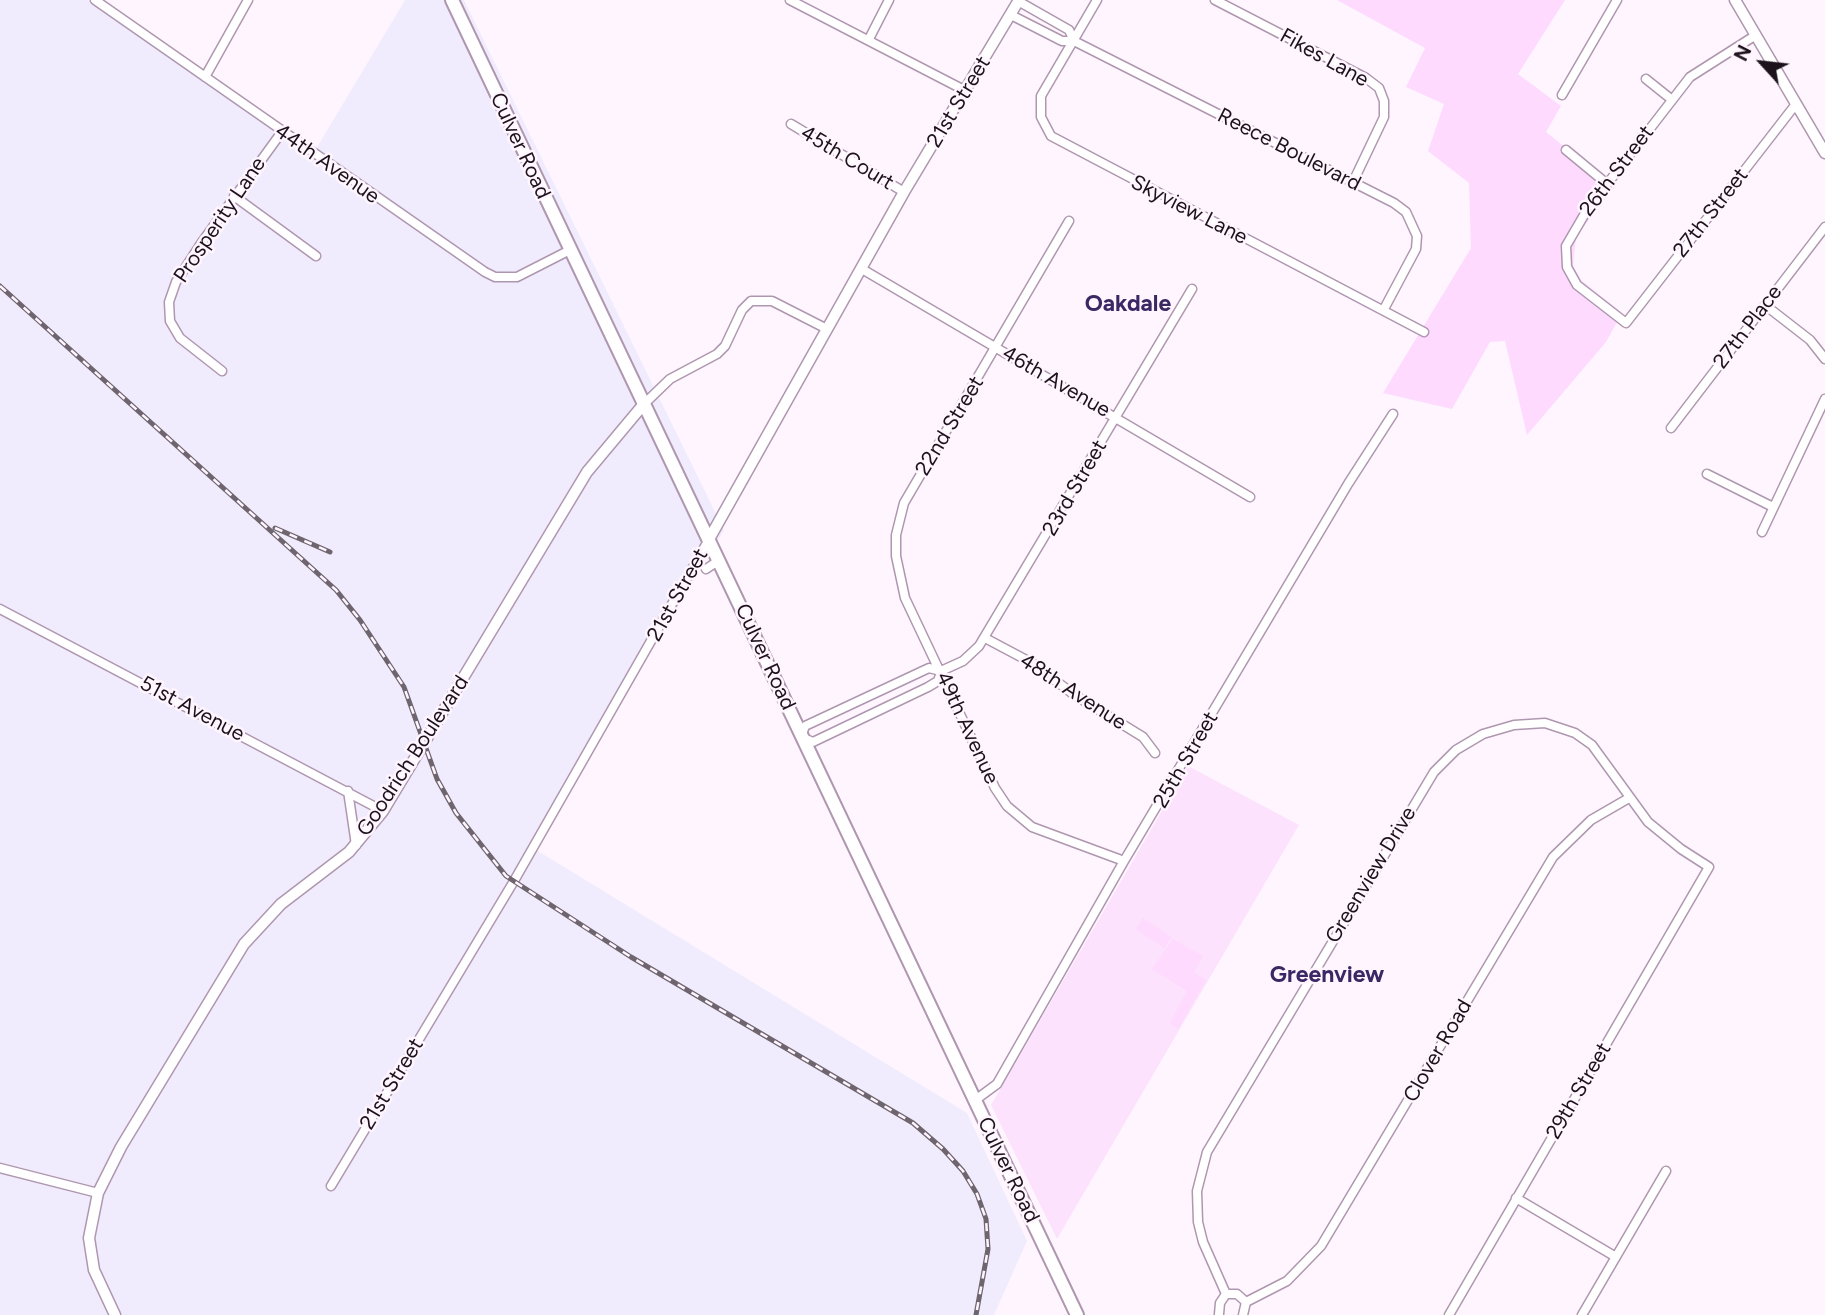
<!DOCTYPE html>
<style>
body{margin:0}
#map{position:relative;width:1825px;height:1315px;overflow:hidden;background:#fff5ff;font-family:Figtree,sans-serif}
canvas{display:block}
.north{position:absolute;left:1727px;top:28px;width:70px;height:70px;-webkit-text-stroke:5px #fff5ff;paint-order:stroke;rotate:297deg;font-size:19px;font-weight:700;line-height:28px;text-align:center;color:#1b121b}
.north::after{content:'';display:block;margin:auto;width:24px;height:32px;background:#1b121b;clip-path:polygon(50% 0,100% 100%,50% 72%,0 100%)}
</style>
<div id="map">
<canvas width="1825" height="1315"></canvas>
<div class="north">N</div>
</div>
<script>
const c = document.querySelector('canvas').getContext('2d');
c.lineJoin = 'round';
function fill(path, color) {
  c.fillStyle = color;
  c.fill(path, 'evenodd');
}
function shape(rows) {
  const path = new Path2D();
  for (const r of rows) {
    path.moveTo(r[0], r[1]);
    for (let i = 2; i < r.length; i += 2) path.lineTo(r[i], r[i + 1]);
  }
  return path;
}
function stroke(path, color, width, dash) {
  c.strokeStyle = color;
  c.lineWidth = width;
  c.lineCap = dash ? 'butt' : 'round';
  c.setLineDash(dash || []);
  c.stroke(path);
}
function write(font, color, halo, rows, align = 'center') {
  c.font = font + ' Figtree,sans-serif';
  c.lineWidth = 5;
  c.setLineDash([]);
  c.textBaseline = 'middle';
  c.strokeStyle = halo;
  c.fillStyle = color;
  for (const [text, x, y, turn = 0] of rows) {
    c.save();
    c.translate(x, y);
    c.rotate((+turn || 0) * Math.PI / 180);
    c.textAlign = isNaN(turn) ? turn : align;
    if (halo) c.strokeText(text, 0, 0);
    c.fillText(text, 0, 0);
    c.restore();
  }
}
fill(shape([
 [0,0,88,0,313,154,405,0,464,0,724,530,533,848,967,1113,1027,1241,994,1315,0,1315]
]), '#f0ecfd');
fill(shape([
 [1188,766,1299,825,1057,1239,991,1105]
]), '#fce2fc');
fill(shape([
 [1337,0,1565,0,1518,74,1561,106,1546,132,1615,187,1576,236,1573,266,1581,280,1622,313,1606,342,1527,435,1505,341,1490,342,1452,409,1383,393,1471,248,1469,183,1428,151,1444,104,1406,87,1425,48],
 [1143,918,1171,937,1164,948,1136,929],
 [1173,939,1203,956,1194,972,1206,980,1178,1029,1170,1023,1187,991,1152,969]
]), '#fedafe');
const minor = shape([
 [95,0,485,272,495,277,517,277,570,250],
 [790,0,966,91],
 [1097,0,1041,96,1041,117,1051,136,1424,332],
 [1215,0,1366,78,1379,88,1384,101,1384,117,1353,182],
 [1018,1,1069,30,1074,41],
 [1011,15,1062,41,1074,41,1394,203,1406,212,1417,236,1416,249,1384,309],
 [1756,35,1690,77,1587,210,1566,246,1567,267,1577,285,1626,323,1796,104],
 [869,39,889,0],
 [205,77,248,0],
 [1646,79,1671,99],
 [1562,95,1617,0],
 [791,124,904,192],
 [1566,150,1606,183],
 [234,196,316,256],
 [1069,221,904,503,896,535,896,556,905,598,995,788,1007,806,1032,827,1124,861],
 [862,269,1250,497],
 [1765,305,1810,340,1825,359],
 [222,371,180,338,170,321,169,302,176,282,202,242,281,133],
 [643,405,670,379,717,354,725,346,742,310,751,301,772,301,827,329],
 [1671,428,1825,227],
 [1707,474,1773,507],
 [1762,532,1825,399],
 [706,569,718,561],
 [0,609,383,811],
 [985,638,1034,664,1073,694,1143,737,1155,753],
 [941,672,938,681,928,687,813,742,801,737,805,726,929,668,941,671,963,661,979,646,1192,289],
 [348,791,356,845],
 [974,1101,997,1084,1124,861,1348,484,1393,414],
 [0,1168,98,1193],
 [331,1186,514,881,708,541],
 [1516,1198,1616,1257],
 [1226,1294,1203,1242,1198,1222,1197,1191,1207,1152,1434,772,1456,750,1483,734,1514,725,1545,723,1575,733,1592,745,1648,822,1681,849,1709,867,1449,1315],
 [1246,1302,1287,1281,1321,1246,1553,857,1591,820,1629,798],
 [1219,1314,1220,1303,1226,1294,1237,1294,1246,1302,1243,1315],
 [1582,1315,1666,1171]
]);
const tertiary = shape([
 [1735,0,1825,153],
 [708,541,904,192,1019,0],
 [115,1315,94,1270,89,1238,98,1193,121,1147,244,944,281,904,349,852,383,811,587,472,643,405]
]);
const primary = shape([
 [452,0,1077,1315]
]);
stroke(minor, '#af97af', 11);
stroke(tertiary, '#af97af', 13);
stroke(primary, '#af97af', 16);
stroke(minor, '#fff', 8);
stroke(tertiary, '#fff', 10);
stroke(primary, '#fff', 12);
const rail = shape([
 [0,286,336,590,360,620,404,687,437,779,456,813,506,876,631,957,913,1123,943,1149,963,1171,977,1194,986,1219,988,1249,976,1315],
 [275,528,330,552]
]);
stroke(rail, '#6f656f', 5);
stroke(rail, '#fff5ff', 2.5, [8]);
write('21px', '#1b121b', '#fff5ff', [
 ["Fikes Lane",1324,58,29],
 ["21st Street",959,102,-59],
 ["Culver Road",520,146,65],
 ["Reece Boulevard",1289,150,27],
 ["45th Court",847,158,31],
 ["44th Avenue",327,164,35],
 ["26th Street",1617,171,-53],
 ["Skyview Lane",1189,210,27],
 ["27th Street",1711,213,-52],
 ["Prosperity Lane",220,220,-56],
 ["27th Place",1748,327,-53],
 ["46th Avenue",1056,382,30],
 ["22nd Street",950,426,-59],
 ["23rd Street",1075,488,-60],
 ["21st Street",678,595,-61],
 ["Culver Road",765,657,65],
 ["48th Avenue",1073,692,33],
 ["51st Avenue",192,709,28],
 ["49th Avenue",967,728,65],
 ["Goodrich Boulevard",413,756,-57],
 ["25th Street",1186,760,-60],
 ["Greenview Drive",1371,875,-59],
 ["Clover Road",1438,1051,-60],
 ["21st Street",392,1084,-59],
 ["29th Street",1579,1091,-60],
 ["Culver Road",1008,1170,64]
]);
write('bold 23px', '#382863', '#fff5ff', [
 ["Oakdale",1128,304],
 ["Greenview",1327,975]
]);
</script>
